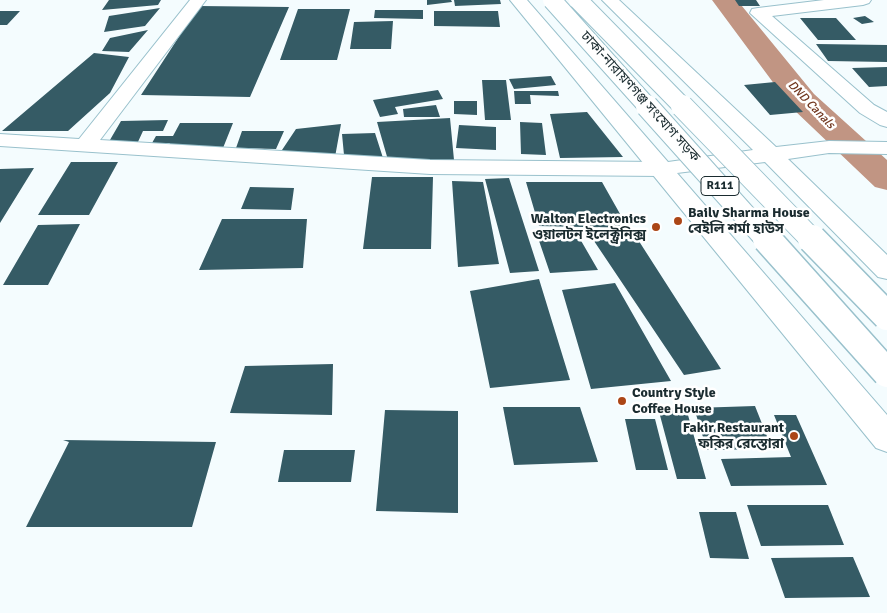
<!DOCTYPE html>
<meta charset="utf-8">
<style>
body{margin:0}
canvas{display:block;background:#f4fcfe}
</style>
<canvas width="887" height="613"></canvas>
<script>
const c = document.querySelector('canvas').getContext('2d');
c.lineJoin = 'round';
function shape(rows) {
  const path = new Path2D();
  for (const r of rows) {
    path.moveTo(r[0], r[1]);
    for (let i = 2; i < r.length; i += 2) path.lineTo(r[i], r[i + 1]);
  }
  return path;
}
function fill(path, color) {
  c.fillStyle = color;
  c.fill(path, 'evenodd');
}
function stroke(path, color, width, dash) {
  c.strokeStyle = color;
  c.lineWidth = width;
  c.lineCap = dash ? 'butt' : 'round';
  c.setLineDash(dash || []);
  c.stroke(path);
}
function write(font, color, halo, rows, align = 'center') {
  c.font = font + ' Signika,"Noto Sans Bengali",sans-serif';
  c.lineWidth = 5;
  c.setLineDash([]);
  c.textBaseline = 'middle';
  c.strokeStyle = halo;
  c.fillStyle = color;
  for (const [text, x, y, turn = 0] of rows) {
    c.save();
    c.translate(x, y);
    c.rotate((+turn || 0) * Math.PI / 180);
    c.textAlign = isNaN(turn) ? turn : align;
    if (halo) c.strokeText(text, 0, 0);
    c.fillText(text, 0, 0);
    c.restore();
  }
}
fill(shape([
 [712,0,737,0,814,94,887,160,887,190,875,187,792,108,712,0]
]), '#c19583');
fill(shape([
 [109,0,161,0,158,5,102,10],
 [427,0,451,0,452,2,427,5],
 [454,0,500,0,501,4,455,6],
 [735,0,756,0,760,6,739,6],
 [199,6,289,7,250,97,141,95],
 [160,8,145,26,104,32,109,16],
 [298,9,350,9,337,60,280,60],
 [375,10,423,10,423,19,374,18],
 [0,11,20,11,7,25,0,25],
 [434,11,498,11,500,27,434,26],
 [865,16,874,22,862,24,853,18],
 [800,18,836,18,856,40,818,40],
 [393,21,391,49,350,49,354,22],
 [148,30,129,52,102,51,110,38],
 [816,44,887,45,887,62,828,61],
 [94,53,129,57,110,93,68,131,2,131],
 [887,67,887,86,869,87,852,68],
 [551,76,556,85,514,89,509,79],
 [482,80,506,80,511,120,485,120],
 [775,82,803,112,770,115,744,85],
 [438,90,443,99,395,107,398,114,380,117,373,100],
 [514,91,558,91,559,96,530,95,531,104,515,104],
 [454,101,477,101,477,115,454,114],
 [436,105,440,117,404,117,403,109],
 [587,112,623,157,560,158,550,114],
 [450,118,454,160,388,160,377,122],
 [168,120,163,131,143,131,137,144,107,145,121,121],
 [520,122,542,123,546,155,521,154],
 [180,123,233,123,223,148,167,148,170,143,152,143,156,136,173,136],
 [341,124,335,157,280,153,296,129],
 [459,125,496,127,496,150,456,148],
 [242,131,284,131,276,149,236,148],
 [375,133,383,158,344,155,342,134],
 [71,162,118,162,89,215,38,215],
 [34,168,0,223,0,169],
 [372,177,433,177,431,249,363,249],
 [509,178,539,271,510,273,485,179],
 [452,181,483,182,499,264,458,267],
 [526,182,602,182,628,228,539,226],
 [250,187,294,188,291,210,241,209],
 [222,219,307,219,303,268,199,270],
 [80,224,48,285,3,285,38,225],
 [536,232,576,232,598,270,550,273],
 [635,235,721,369,684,375,592,238],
 [539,279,570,380,490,388,470,291],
 [615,283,671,381,591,389,562,290],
 [333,364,332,415,230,413,245,366],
 [755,406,772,449,707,450,694,408],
 [503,407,580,407,598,462,514,465],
 [658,408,686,408,706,479,677,479],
 [385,410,458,411,458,513,376,511],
 [774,415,796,415,827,485,731,486,721,459,791,457],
 [625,419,655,419,668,470,636,470],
 [63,440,216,442,192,527,26,527,69,442],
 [284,450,355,450,351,482,278,482],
 [747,505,828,505,844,545,761,546],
 [699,512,736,512,749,559,710,558],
 [853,557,870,597,785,598,771,558]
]), '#355b65');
const minor = shape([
 [190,0,206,0,100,140,430,160,661,162,669,164,672,169,669,174,661,176,430,174,0,146,0,134,79,139,190,0],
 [824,0,871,0,869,3,863,5,772,16,874,105,887,112,887,127,880,125,860,113,750,13,752,9,758,8,824,0]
]);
const tertiary = shape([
 [510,0,527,0,668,162,753,150,602,0,619,0,776,147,829,141,887,142,887,154,829,153,788,159,887,255,887,279,878,277,765,162,677,173,887,415,887,452,876,448,510,0]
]);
stroke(minor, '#99c1cc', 2);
stroke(tertiary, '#99c1cc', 2);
fill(minor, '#fff');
fill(tertiary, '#fff');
const primaryBridgeFar2 = shape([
 [552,0,648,107],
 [578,0,683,107]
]);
const primaryBridgeFar1 = shape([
 [647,106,768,241],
 [682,106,813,241]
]);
const primaryBridge = shape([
 [767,239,887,373],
 [812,239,887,316]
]);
stroke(primaryBridgeFar2, '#99c1cc', 20, []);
stroke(primaryBridgeFar1, '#99c1cc', 24, []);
stroke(primaryBridge, '#99c1cc', 31, []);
stroke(primaryBridgeFar2, '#fff', 18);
stroke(primaryBridgeFar1, '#fff', 22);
stroke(primaryBridge, '#fff', 28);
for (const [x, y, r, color] of [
 [678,221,5,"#ab4617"],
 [656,227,5,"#ab4617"],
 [622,401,5,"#ab4617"],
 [794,436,5,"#ab4617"]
]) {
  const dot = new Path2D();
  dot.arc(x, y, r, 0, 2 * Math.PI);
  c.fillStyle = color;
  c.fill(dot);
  stroke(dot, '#fff', 2);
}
write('italic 12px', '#723820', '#fff', [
 ["DND Canals",811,105,46]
]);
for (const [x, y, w] of [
 [720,186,38]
]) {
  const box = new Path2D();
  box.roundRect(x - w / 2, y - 9.5, w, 19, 4);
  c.fillStyle = '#fff';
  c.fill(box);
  stroke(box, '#1a2b2f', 1);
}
write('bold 12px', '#1a2b2f', null, [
 ["R111",720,186]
]);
write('14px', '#1a2b2f', '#fff', [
 ["ঢাকা-নারায়ণগঞ্জ সংযোগ সড়ক",640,97,48]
]);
write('bold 14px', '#1a2b2f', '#fff', [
 ["Baily Sharma House",688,213],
 ["বেইলি শর্মা হাউস",688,229],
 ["Walton Electronics",646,219,"right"],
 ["ওয়ালটন ইলেক্ট্রনিক্স",646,235,"right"],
 ["Country Style",632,393],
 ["Coffee House",632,409],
 ["Fakir Restaurant",784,428,"right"],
 ["ফকির রেস্তোরা",784,444,"right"]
], 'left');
</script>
